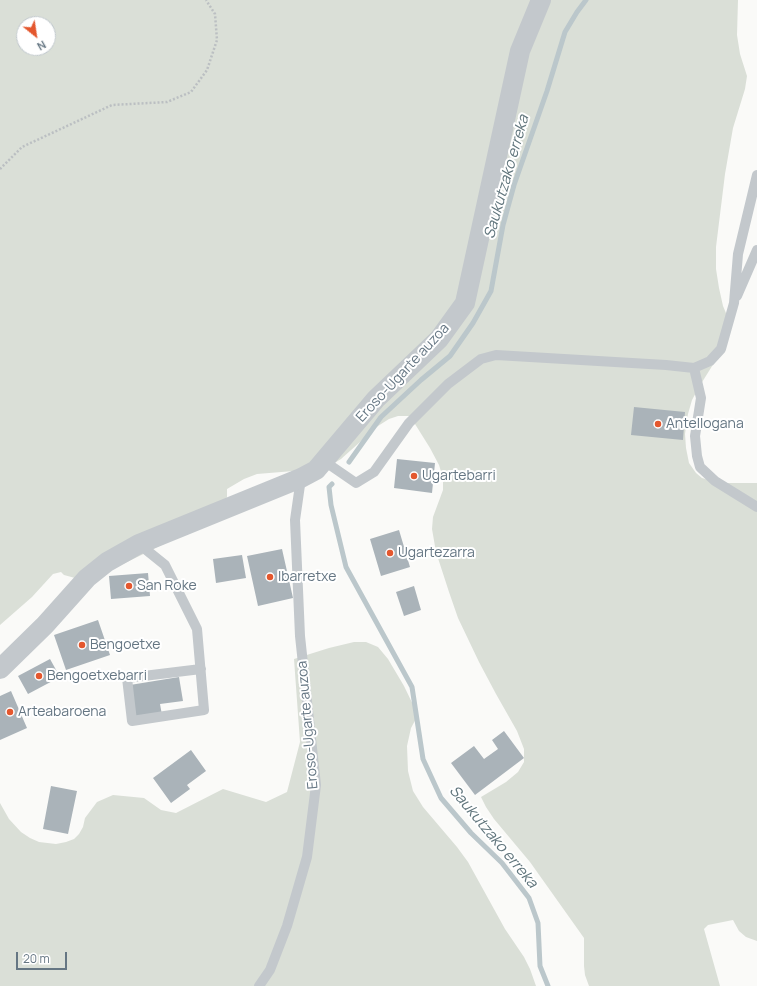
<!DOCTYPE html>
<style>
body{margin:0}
#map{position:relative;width:757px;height:986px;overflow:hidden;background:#fafaf8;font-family:Manrope,sans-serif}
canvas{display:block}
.north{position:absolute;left:16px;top:16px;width:40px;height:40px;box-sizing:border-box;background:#fff;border:1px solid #c1c8cd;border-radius:50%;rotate:150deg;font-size:11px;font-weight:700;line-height:16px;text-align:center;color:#657683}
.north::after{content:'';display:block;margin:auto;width:14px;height:18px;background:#e4572e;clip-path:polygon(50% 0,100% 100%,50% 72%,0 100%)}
.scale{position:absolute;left:16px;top:952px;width:51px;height:18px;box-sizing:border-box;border:2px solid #657683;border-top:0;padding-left:5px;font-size:12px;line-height:14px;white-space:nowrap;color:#657683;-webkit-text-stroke:3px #fff;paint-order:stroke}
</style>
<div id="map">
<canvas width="757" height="986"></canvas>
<div class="north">N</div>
<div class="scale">20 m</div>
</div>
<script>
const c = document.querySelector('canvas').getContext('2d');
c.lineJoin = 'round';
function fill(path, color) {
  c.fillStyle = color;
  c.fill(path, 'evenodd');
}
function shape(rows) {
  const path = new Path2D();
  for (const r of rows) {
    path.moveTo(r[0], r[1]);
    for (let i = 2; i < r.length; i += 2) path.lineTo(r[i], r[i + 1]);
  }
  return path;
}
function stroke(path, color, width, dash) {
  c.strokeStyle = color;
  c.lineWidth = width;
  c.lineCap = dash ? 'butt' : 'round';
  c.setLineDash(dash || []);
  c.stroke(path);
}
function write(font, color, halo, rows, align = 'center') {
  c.font = font + ' Manrope,sans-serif';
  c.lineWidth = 4;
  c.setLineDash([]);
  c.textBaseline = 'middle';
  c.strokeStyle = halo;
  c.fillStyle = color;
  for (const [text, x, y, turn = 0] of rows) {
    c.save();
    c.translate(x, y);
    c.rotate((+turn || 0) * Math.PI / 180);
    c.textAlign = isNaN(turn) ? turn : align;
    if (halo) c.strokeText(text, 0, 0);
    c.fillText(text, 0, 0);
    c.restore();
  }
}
fill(shape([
 [0,0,738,0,737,35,740,54,747,76,745,89,733,128,725,174,716,247,716,269,719,288,723,306,731,325,724,347,699,387,692,400,688,414,685,434,686,448,689,463,696,473,702,478,719,483,757,483,757,941,746,937,739,931,733,920,708,925,704,929,720,986,589,986,585,975,584,966,584,938,530,862,494,819,486,807,481,797,506,782,518,772,524,762,524,749,517,731,496,694,479,662,458,618,449,592,436,552,432,529,433,517,443,490,443,478,439,465,430,448,410,416,398,416,389,419,378,426,341,459,331,465,318,469,257,474,244,479,227,489,227,497,223,508,174,539,121,565,75,578,64,575,61,572,53,574,32,597,0,625],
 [24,24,48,24,48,48,24,48],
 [354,642,366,642,378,647,388,659,404,686,418,715,411,728,407,746,408,771,413,791,423,807,457,847,468,862,505,929,524,957,530,969,536,986,0,986,0,803,9,819,21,832,30,838,39,842,56,844,66,842,74,839,79,834,83,827,85,818,97,802,113,795,144,798,161,810,176,813,223,789,266,802,287,792,300,742,294,659,329,648]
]), '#dadfd7');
stroke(shape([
 [349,462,381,417,421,380,450,356,473,323,491,291,503,225,514,185,547,91,565,32,577,12,586,0],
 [332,484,329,487,331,505,346,567,412,687,423,759,441,798,471,833,502,863,529,898,538,923,540,966,548,986]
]), '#bbc7cb', 5);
fill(shape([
 [634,407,685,412,683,440,631,435],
 [397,459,435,463,432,493,394,488],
 [399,530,410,567,381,576,370,539],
 [282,549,293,598,258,606,247,556],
 [242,555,246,578,216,583,213,559],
 [148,573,150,596,111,599,109,576],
 [414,586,421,610,404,616,396,592],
 [98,620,110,655,66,670,54,635],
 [50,659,60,677,28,694,18,676],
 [179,677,183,701,160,704,162,715,135,719,130,685],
 [11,691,27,728,0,740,0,696],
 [504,731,524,758,475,795,451,763,474,746,484,759,498,749,492,740],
 [191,750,206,771,187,785,190,789,171,803,153,778],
 [51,786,77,791,68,834,43,829]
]), '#aab3b9');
stroke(shape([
 [0,169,22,147,112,105,167,102,191,92,207,70,217,40,215,14,206,0]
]), '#bbbfc2', 2.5, [2, 2]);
stroke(shape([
 [737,296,757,250],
 [694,368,710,361,721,349,734,303,738,254,757,175],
 [324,461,356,483,374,472,409,423,448,384,481,359,496,355,666,365,694,368,701,398,695,436,697,456,700,467,715,481,757,507],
 [139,544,165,565,197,629,204,710,132,721,127,678,201,669],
 [259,986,270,970,287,926,307,857,316,785,300,636,295,520,301,478]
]), '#c3c8cc', 10);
stroke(shape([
 [0,669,45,625,87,578,107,562,139,544,301,478,316,470,376,399,439,339,465,303,520,51,541,0]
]), '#c3c8cc', 20);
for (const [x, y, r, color] of [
 [658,424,4,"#e4572e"],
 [414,476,4,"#e4572e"],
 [390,553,4,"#e4572e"],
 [270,577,4,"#e4572e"],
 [129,586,4,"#e4572e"],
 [82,645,4,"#e4572e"],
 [39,676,4,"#e4572e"],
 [10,712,4,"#e4572e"]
]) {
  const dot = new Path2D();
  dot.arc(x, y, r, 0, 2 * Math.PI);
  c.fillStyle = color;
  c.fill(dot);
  stroke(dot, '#fff', 1.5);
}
write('14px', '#657683', '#fff', [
 ["Eroso-Ugarte auzoa",403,373,-47],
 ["Eroso-Ugarte auzoa",308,725,-95]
]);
write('14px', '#657683', '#fff', [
 ["Antellogana",666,424],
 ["Ugartebarri",422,476],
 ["Ugartezarra",398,553],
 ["Ibarretxe",278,577],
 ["San Roke",137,586],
 ["Bengoetxe",90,645],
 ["Bengoetxebarri",47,676],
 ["Arteabaroena",18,712]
], 'left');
write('italic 15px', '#60757c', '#fff', [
 ["Saukutzako erreka",507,177,-74],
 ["Saukutzako erreka",493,837,50]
]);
</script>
